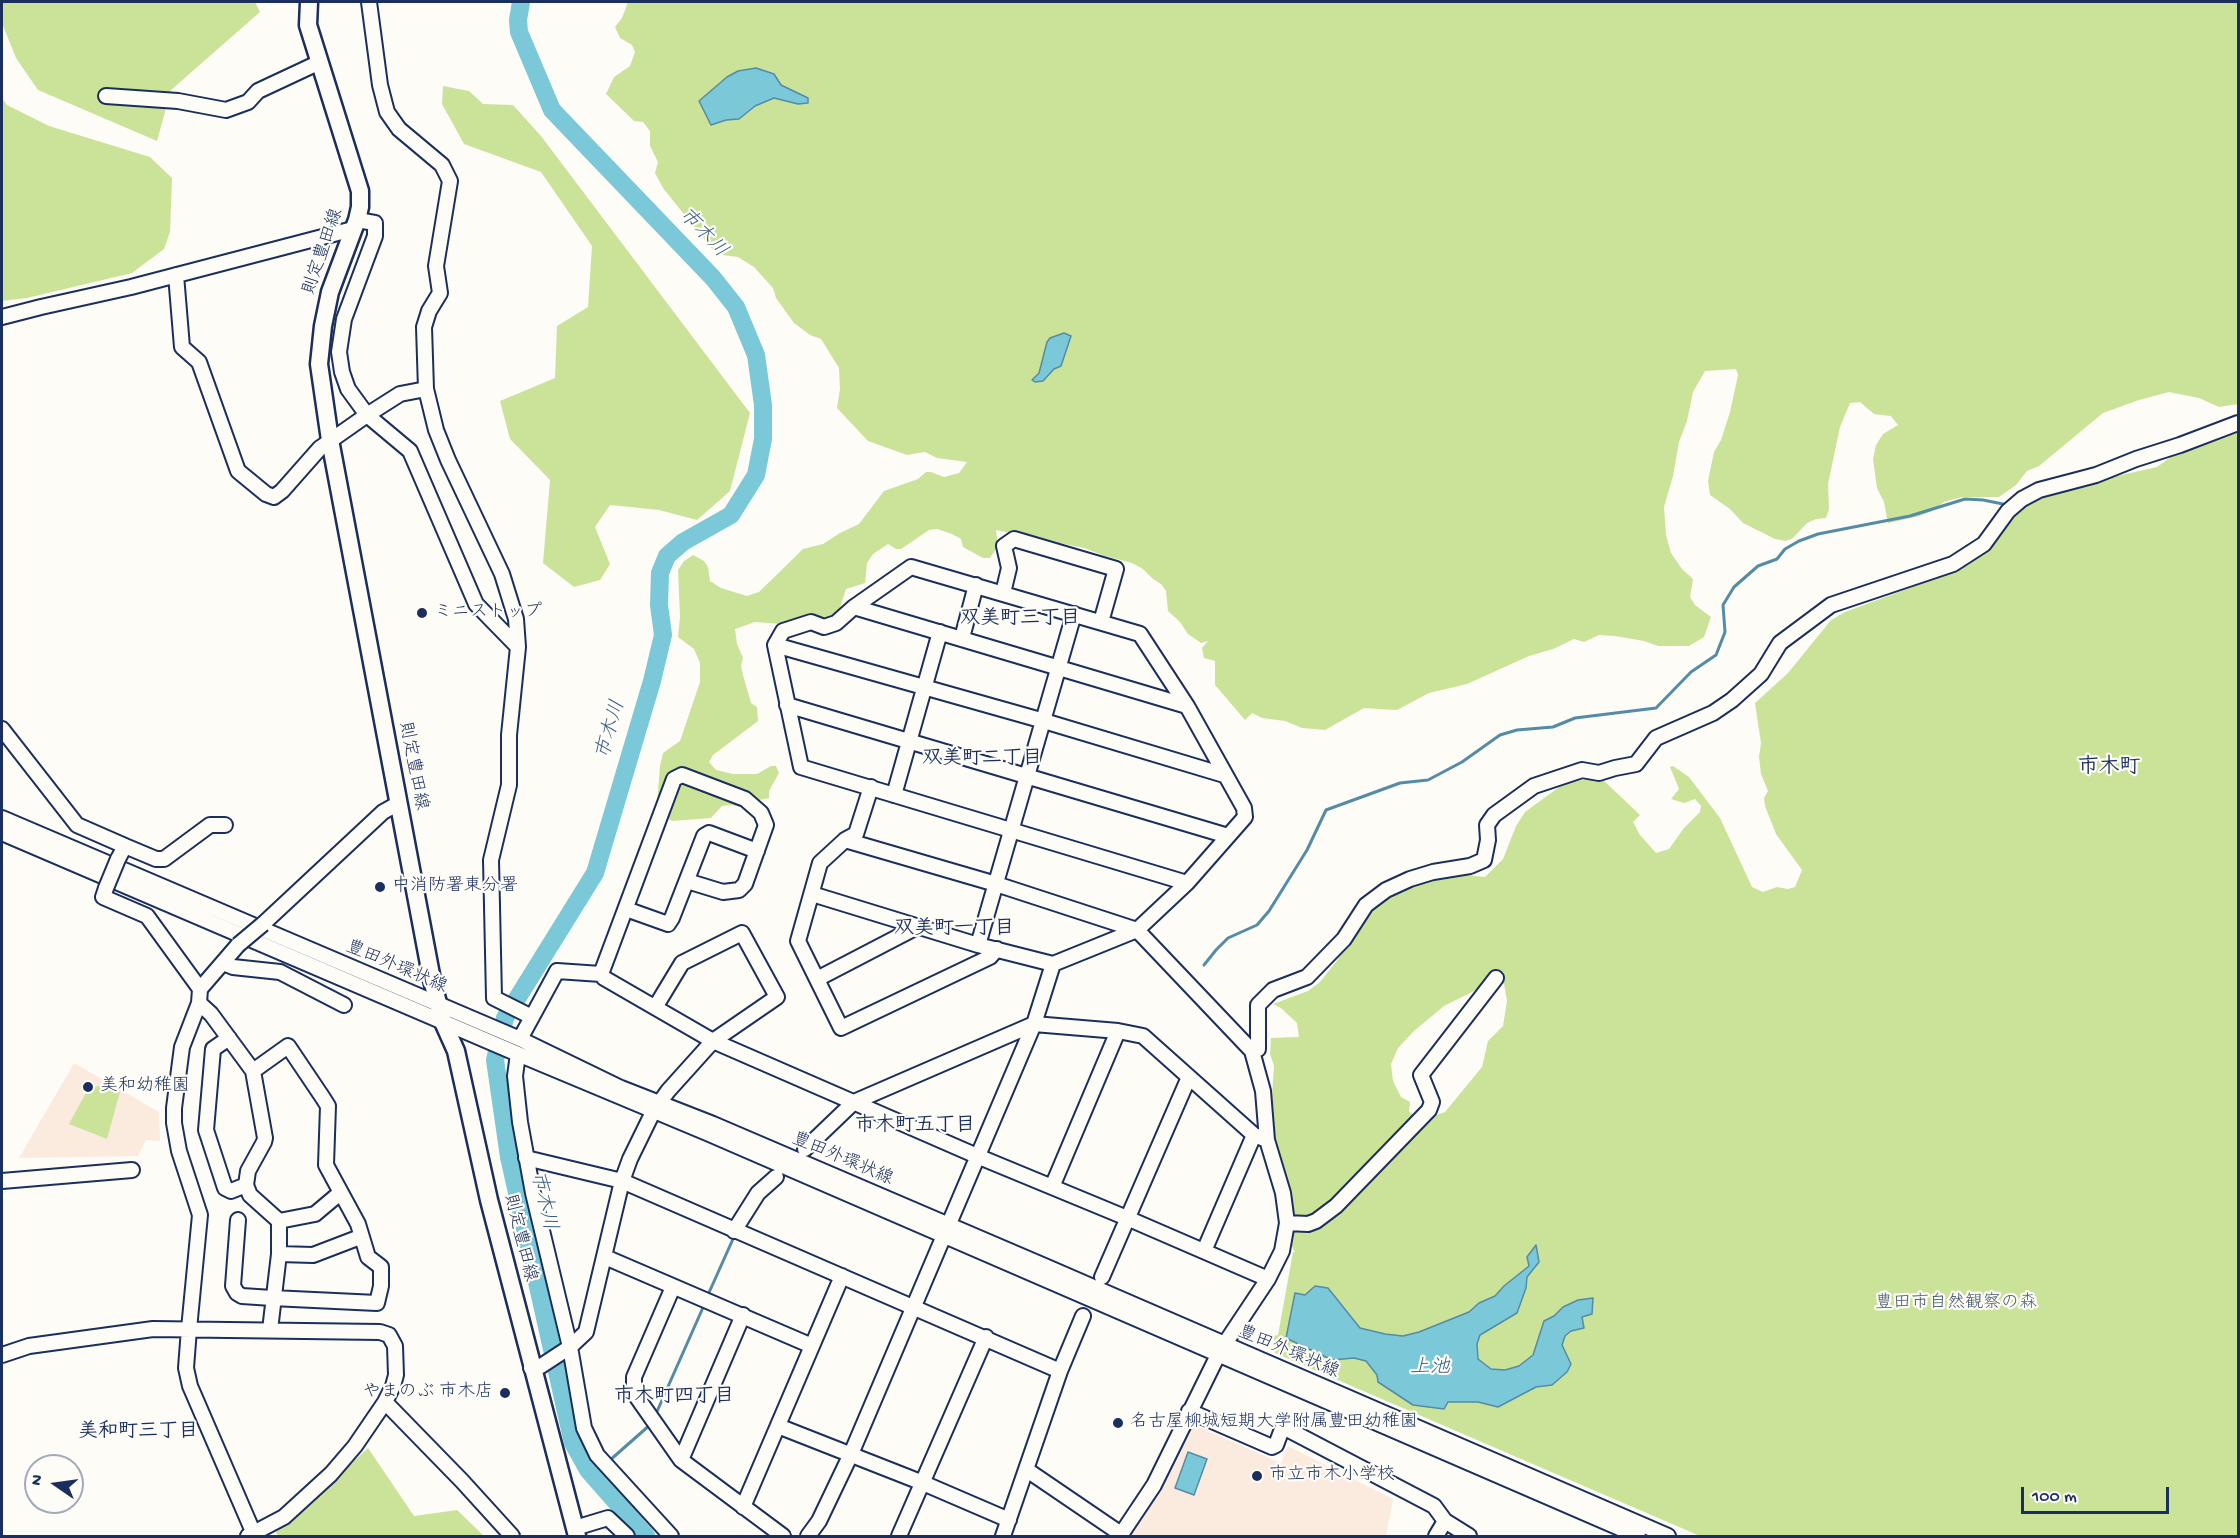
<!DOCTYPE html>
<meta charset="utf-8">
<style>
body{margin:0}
#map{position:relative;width:2240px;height:1538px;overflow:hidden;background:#fdfcf7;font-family:"Gochi Hand",sans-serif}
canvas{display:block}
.frame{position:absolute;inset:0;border:3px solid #1b2f5e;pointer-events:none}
.north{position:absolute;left:24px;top:1454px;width:60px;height:60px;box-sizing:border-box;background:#fdfcf7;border:2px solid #a3aaba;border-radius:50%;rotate:283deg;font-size:16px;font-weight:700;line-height:24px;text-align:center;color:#1b2f5e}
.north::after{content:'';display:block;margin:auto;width:21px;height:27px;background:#1b2f5e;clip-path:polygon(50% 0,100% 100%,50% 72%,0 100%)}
.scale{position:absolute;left:2021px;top:1487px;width:148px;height:27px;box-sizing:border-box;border:3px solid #1b2f5e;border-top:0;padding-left:8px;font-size:18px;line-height:21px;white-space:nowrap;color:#1b2f5e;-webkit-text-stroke:4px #fdfcf7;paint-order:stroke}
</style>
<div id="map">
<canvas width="2240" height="1538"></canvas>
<div class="frame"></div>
<div class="north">N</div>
<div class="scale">100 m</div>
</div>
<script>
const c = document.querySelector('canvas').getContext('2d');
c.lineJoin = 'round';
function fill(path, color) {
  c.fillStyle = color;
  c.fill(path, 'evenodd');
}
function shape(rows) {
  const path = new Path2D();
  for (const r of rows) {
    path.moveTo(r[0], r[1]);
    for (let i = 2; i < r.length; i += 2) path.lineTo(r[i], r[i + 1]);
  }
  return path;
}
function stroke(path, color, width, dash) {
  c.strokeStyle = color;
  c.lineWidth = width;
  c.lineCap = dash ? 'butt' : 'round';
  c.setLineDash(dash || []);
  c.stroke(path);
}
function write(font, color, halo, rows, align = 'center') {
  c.font = font + ' "Gochi Hand","Klee One",sans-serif';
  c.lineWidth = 4.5;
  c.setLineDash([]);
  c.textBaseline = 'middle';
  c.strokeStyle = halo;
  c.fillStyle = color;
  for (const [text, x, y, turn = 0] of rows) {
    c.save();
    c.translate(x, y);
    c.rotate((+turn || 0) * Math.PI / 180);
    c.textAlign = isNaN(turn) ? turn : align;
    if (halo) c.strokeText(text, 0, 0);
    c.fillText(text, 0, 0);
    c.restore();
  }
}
fill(shape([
 [74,1063,159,1112,160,1141,146,1140,138,1156,19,1158],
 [1190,1423,1281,1463,1288,1446,1393,1499,1386,1536,1131,1536,1161,1489]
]), '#fbebdf');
fill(shape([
 [2,2,255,2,260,12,171,90,157,141,38,90,16,58,2,23],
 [628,2,2238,2,2238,404,2219,407,2199,398,2169,392,2139,400,2103,413,2039,466,2027,471,2016,485,1999,497,1962,497,1944,502,1932,511,1920,516,1888,523,1884,502,1877,488,1873,459,1876,445,1883,434,1898,425,1891,416,1874,414,1860,402,1850,403,1840,427,1828,484,1829,509,1826,518,1816,519,1807,523,1793,538,1786,541,1775,539,1743,523,1730,509,1710,495,1708,481,1714,452,1721,440,1730,412,1738,375,1736,369,1705,371,1693,392,1687,421,1679,442,1673,476,1664,507,1666,535,1671,553,1682,569,1693,579,1690,597,1695,605,1711,617,1704,637,1689,646,1658,646,1644,641,1615,636,1599,635,1584,642,1574,639,1553,649,1529,656,1467,684,1429,693,1397,710,1364,708,1325,730,1302,728,1285,721,1262,718,1252,713,1245,720,1215,685,1215,661,1204,658,1202,648,1208,641,1201,643,1188,634,1180,622,1168,611,1166,591,1161,584,1153,579,1143,569,1132,563,1105,556,1084,548,996,530,998,546,990,558,983,558,963,547,961,539,952,534,937,529,929,530,901,549,896,549,888,544,873,554,867,563,865,583,846,589,840,608,833,617,826,619,810,613,781,624,755,622,735,629,737,644,743,658,741,666,743,675,751,703,757,707,758,721,713,755,709,762,716,770,733,774,757,774,771,766,776,766,779,773,769,791,769,798,759,800,749,808,731,805,722,806,711,818,672,821,661,814,657,804,660,766,663,753,680,741,700,682,700,663,694,649,678,637,680,617,678,570,684,561,693,555,704,561,708,567,710,581,721,588,747,596,759,592,803,549,823,544,840,533,859,524,884,491,918,479,926,472,931,472,944,477,959,473,967,462,937,458,925,452,907,455,868,441,837,408,840,389,839,368,821,339,810,335,794,323,776,298,773,288,754,267,738,257,722,255,712,249,663,188,655,173,658,162,650,146,650,131,643,122,634,121,606,94,614,77,630,66,635,52,632,45,620,38,615,27,622,18],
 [443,86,469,91,483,104,513,105,541,136,750,413,730,491,697,520,659,510,610,505,595,527,610,564,600,580,574,587,543,563,550,480,510,439,500,401,555,378,557,326,588,307,592,246,541,172,464,144,442,104],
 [2,98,7,105,49,126,150,157,172,178,170,232,164,249,132,273,27,298,2,301],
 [2238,422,2238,1536,1700,1536,1275,1353,1274,1336,1278,1335,1293,1252,1295,1252,1290,1243,1293,1228,1306,1227,1428,1118,1445,1112,1482,1067,1488,1041,1503,1026,1507,1001,1504,984,1496,972,1474,991,1444,1006,1414,1031,1398,1048,1391,1064,1393,1081,1401,1097,1410,1102,1409,1111,1416,1118,1315,1219,1292,1220,1291,1193,1271,1139,1270,1124,1274,1066,1270,1054,1271,1038,1299,1037,1297,1023,1281,1008,1273,1004,1308,991,1320,982,1339,958,1359,922,1386,899,1423,881,1448,873,1485,877,1503,859,1516,826,1525,812,1562,785,1586,779,1601,778,1640,815,1633,822,1640,835,1656,853,1669,849,1684,828,1700,812,1701,806,1695,799,1684,803,1671,799,1679,789,1670,767,1673,766,1689,777,1720,818,1752,887,1763,892,1777,887,1788,889,1795,887,1802,870,1776,834,1765,806,1764,798,1768,791,1761,774,1759,757,1761,743,1755,703,1788,673,1831,620,1845,612,1945,575,1973,561,1990,549,2003,524,2024,502,2099,480,2157,467,2182,449],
 [105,1084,120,1092,107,1139,69,1124,88,1089],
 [368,1448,414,1516,457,1510,484,1536,278,1536,276,1532]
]), '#cbe399');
const water = shape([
 [756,68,774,74,781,85,808,98,808,103,798,104,774,98,755,106,739,119,726,120,711,125,699,101,727,77,738,71,756,68],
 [1064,333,1071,336,1061,366,1054,369,1043,381,1035,382,1032,380,1039,373,1047,342,1050,338,1064,333],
 [1536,1245,1539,1262,1527,1277,1526,1288,1517,1313,1480,1335,1477,1344,1478,1359,1491,1369,1505,1370,1519,1366,1533,1355,1544,1321,1554,1316,1563,1307,1578,1300,1593,1298,1592,1314,1582,1317,1584,1328,1571,1331,1565,1336,1562,1345,1571,1364,1567,1372,1552,1385,1536,1387,1498,1407,1478,1402,1448,1402,1444,1409,1413,1405,1378,1382,1377,1375,1366,1361,1354,1358,1332,1360,1286,1338,1295,1293,1305,1295,1315,1286,1328,1288,1360,1328,1385,1334,1403,1336,1419,1332,1469,1312,1479,1303,1495,1296,1504,1286,1529,1266,1527,1257,1536,1245],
 [1188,1452,1207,1459,1194,1495,1175,1488,1188,1452]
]);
fill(water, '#7ac8d8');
stroke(water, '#548ba7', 1.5);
stroke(shape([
 [1204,965,1216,950,1228,938,1257,925,1269,911,1307,850,1326,810,1400,783,1428,780,1462,762,1500,735,1517,730,1553,727,1575,718,1656,708,1691,672,1716,655,1725,632,1723,605,1734,587,1758,566,1777,559,1785,549,1799,541,1818,534,1910,516,1965,499,1983,500,2008,505],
 [707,1297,733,1239],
 [655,1416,705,1303],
 [609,1461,651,1424],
 [588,1470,601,1466]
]), '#548ba7', 3);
stroke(shape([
 [521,2,518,20,519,32,552,110,713,278,736,307,756,355,763,405,763,439,756,475,731,515,683,542,667,556,660,573,659,605,663,635,652,681,595,873,505,1018,495,1060,509,1157,573,1443,588,1470,646,1536]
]), '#7ac8d8', 18);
const minor = shape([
 [369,2,380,85,387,112,399,129,442,165,450,181,436,266,440,293,429,311,424,327,426,389,436,430,448,460,502,574,516,619,518,647,509,735,509,785,491,860,494,998,532,1017],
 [106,96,178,101,226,110,248,102,258,91,320,62],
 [357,220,375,223,375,236,344,319,339,352,342,372,348,389,367,415,410,451,476,604,518,647],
 [176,275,182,347,199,362,238,471,266,494,274,497,282,491,320,448,367,415,400,394,426,389],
 [2,317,41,307,131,287,353,229],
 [1003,593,1009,568,1004,546,1014,539,1116,569,1101,622],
 [854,607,1187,706],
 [962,638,976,585],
 [775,645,1044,721,1224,775],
 [787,705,1228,836],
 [2,729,77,825,125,846,118,859],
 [871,787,856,834,845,840,820,863,798,941,841,1028,990,957,997,949],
 [894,795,940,632],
 [2,818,520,1039,621,1088,713,1124,1047,1267,1668,1536],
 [2,833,518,1054,707,1133,1638,1536],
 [845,840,996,884,1137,930,1252,1051,1263,1091,1267,1140,1283,1193,1287,1223,1282,1251,1268,1279,1224,1345],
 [125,846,156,859,164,859,210,825,225,825],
 [106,888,103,897,147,916,200,989],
 [812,894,978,945,1053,964,1137,930,1187,883,1245,817,1244,808,1187,706,1140,634,911,567,854,607,836,623,824,627,811,622,783,631,775,645,801,767,1187,883],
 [626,909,668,924,672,918,704,836,709,833,757,851],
 [263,924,383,812,399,803],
 [238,945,200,989,199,1003,182,1047,174,1108,174,1123,179,1151,200,1215,189,1329,186,1368,190,1386,254,1534],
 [978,945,1074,614],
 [223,963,233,967,280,972,344,1005],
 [601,974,674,779,682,775,745,799,761,813,766,825,745,884,739,890,723,892,687,881],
 [817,979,917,927],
 [199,1003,211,1014,253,1071,265,1138,264,1142,248,1171,246,1185,250,1195,279,1221,279,1254,270,1330],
 [229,1038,213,1049,206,1130,225,1188,231,1191,246,1185],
 [520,1039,557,971,601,974,604,978,713,1041,977,1156,1127,1218,1268,1279],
 [1252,1051,1258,1049,1258,1005,1273,990,1307,977,1344,939,1366,905,1386,890,1410,879,1433,872,1470,866,1484,860,1488,840,1487,825,1494,815,1534,786,1582,770,1599,773,1615,768,1636,764,1656,738,1713,713,1732,700,1761,674,1780,643,1831,605,1953,564,1984,544,2008,511,2022,499,2039,490,2096,475,2136,459,2180,445,2238,423],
 [518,1054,515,1076,520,1122,533,1193,570,1347,584,1428,597,1455,671,1536],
 [805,1149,854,1102,1034,1024,1118,1031,1143,1036,1254,1135,1267,1140],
 [526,1158,622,1181,1060,1371],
 [2,1181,132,1170],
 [1052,1187,1118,1031],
 [238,1220,233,1286,237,1293,242,1296,272,1298,377,1303,381,1286,381,1267,368,1257,358,1224,326,1165,328,1106,323,1098,288,1046,253,1071],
 [279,1221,315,1214,340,1193],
 [1287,1223,1308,1224,1316,1221,1336,1206,1429,1110,1432,1102,1421,1075,1496,978],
 [734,1231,758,1193,776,1177],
 [1204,1251,1254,1135],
 [279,1254,313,1255,360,1237],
 [605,1257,812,1346],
 [1102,1277,1189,1077],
 [673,1287,634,1377,634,1393,681,1460,783,1536],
 [2,1355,29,1346,153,1329,380,1332,389,1335,395,1346,396,1375,393,1386,385,1402,462,1481,512,1536],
 [531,1368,541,1366,570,1347,586,1332,622,1181,630,1159,653,1112,668,1091,713,1041,777,997,742,933,682,963,656,1006],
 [1189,1411,1272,1447,1276,1445,1282,1429,1287,1429,1434,1506,1445,1521,1469,1536],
 [778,1426,923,1483,1009,1520],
 [681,1460,743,1315],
 [1027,1470,1121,1534],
 [743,1507,842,1276],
 [575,1528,608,1518,627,1536],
 [248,1536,284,1517,331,1474,355,1446,385,1402],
 [808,1536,819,1521,851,1454,1034,1024,1053,964],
 [899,1536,986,1337],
 [1003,1536,1060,1371,1083,1316],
 [1120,1536,1154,1485,1218,1355],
 [1436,1536,1445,1521]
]);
const major = shape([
 [309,2,308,25,360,191,360,207,357,220,330,292,323,326,319,364,330,440,432,980,443,1022,456,1051,489,1200,577,1536]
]);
stroke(minor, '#1b2f5e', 18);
stroke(major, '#1b2f5e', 21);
stroke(minor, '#fdfcf7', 14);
stroke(major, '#fdfcf7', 16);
const minorBridge = shape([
 [106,888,118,859],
 [238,945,263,924]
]);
stroke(minorBridge, '#1b2f5e', 18, []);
stroke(minorBridge, '#fdfcf7', 14);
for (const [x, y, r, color] of [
 [422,613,6,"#1b2f5e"],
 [380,887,6,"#1b2f5e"],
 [88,1087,6,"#1b2f5e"],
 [505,1393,6,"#1b2f5e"],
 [1118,1423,6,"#1b2f5e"],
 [1257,1476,6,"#1b2f5e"]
]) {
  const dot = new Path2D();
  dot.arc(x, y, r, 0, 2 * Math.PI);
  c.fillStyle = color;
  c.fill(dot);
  stroke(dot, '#fdfcf7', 2);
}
write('18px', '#1b2f5e', '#fdfcf7', [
 ["則定豊田線",324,252,-71],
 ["則定豊田線",412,766,79],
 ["豊田外環状線",396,968,23],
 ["豊田外環状線",842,1160,23],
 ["則定豊田線",519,1238,76],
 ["豊田外環状線",1288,1353,23]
]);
write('18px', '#1b2f5e', '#fdfcf7', [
 ["ミニストップ",434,613],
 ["中消防署東分署",392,887],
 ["美和幼稚園",100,1087],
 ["やまのぶ 市木店",493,1393,"right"],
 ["名古屋柳城短期大学附属豊田幼稚園",1130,1423],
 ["市立市木小学校",1269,1476]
], 'left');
write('18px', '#475c6d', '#fdfcf7', [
 ["豊田市自然観察の森",1956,1304]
]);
write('italic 20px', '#385d83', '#fdfcf7', [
 ["市木川",702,234,46],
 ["市木川",612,730,-74],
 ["市木川",542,1201,77],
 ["上池",1430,1369]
]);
write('bold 20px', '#1b2f5e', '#fdfcf7', [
 ["双美町三丁目",1020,620],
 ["双美町二丁目",982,760],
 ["双美町一丁目",954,930],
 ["市木町五丁目",915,1127],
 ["市木町四丁目",674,1398],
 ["美和町三丁目",138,1433]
]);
write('bold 21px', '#1b2f5e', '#fdfcf7', [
 ["市木町",2109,769]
]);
</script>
